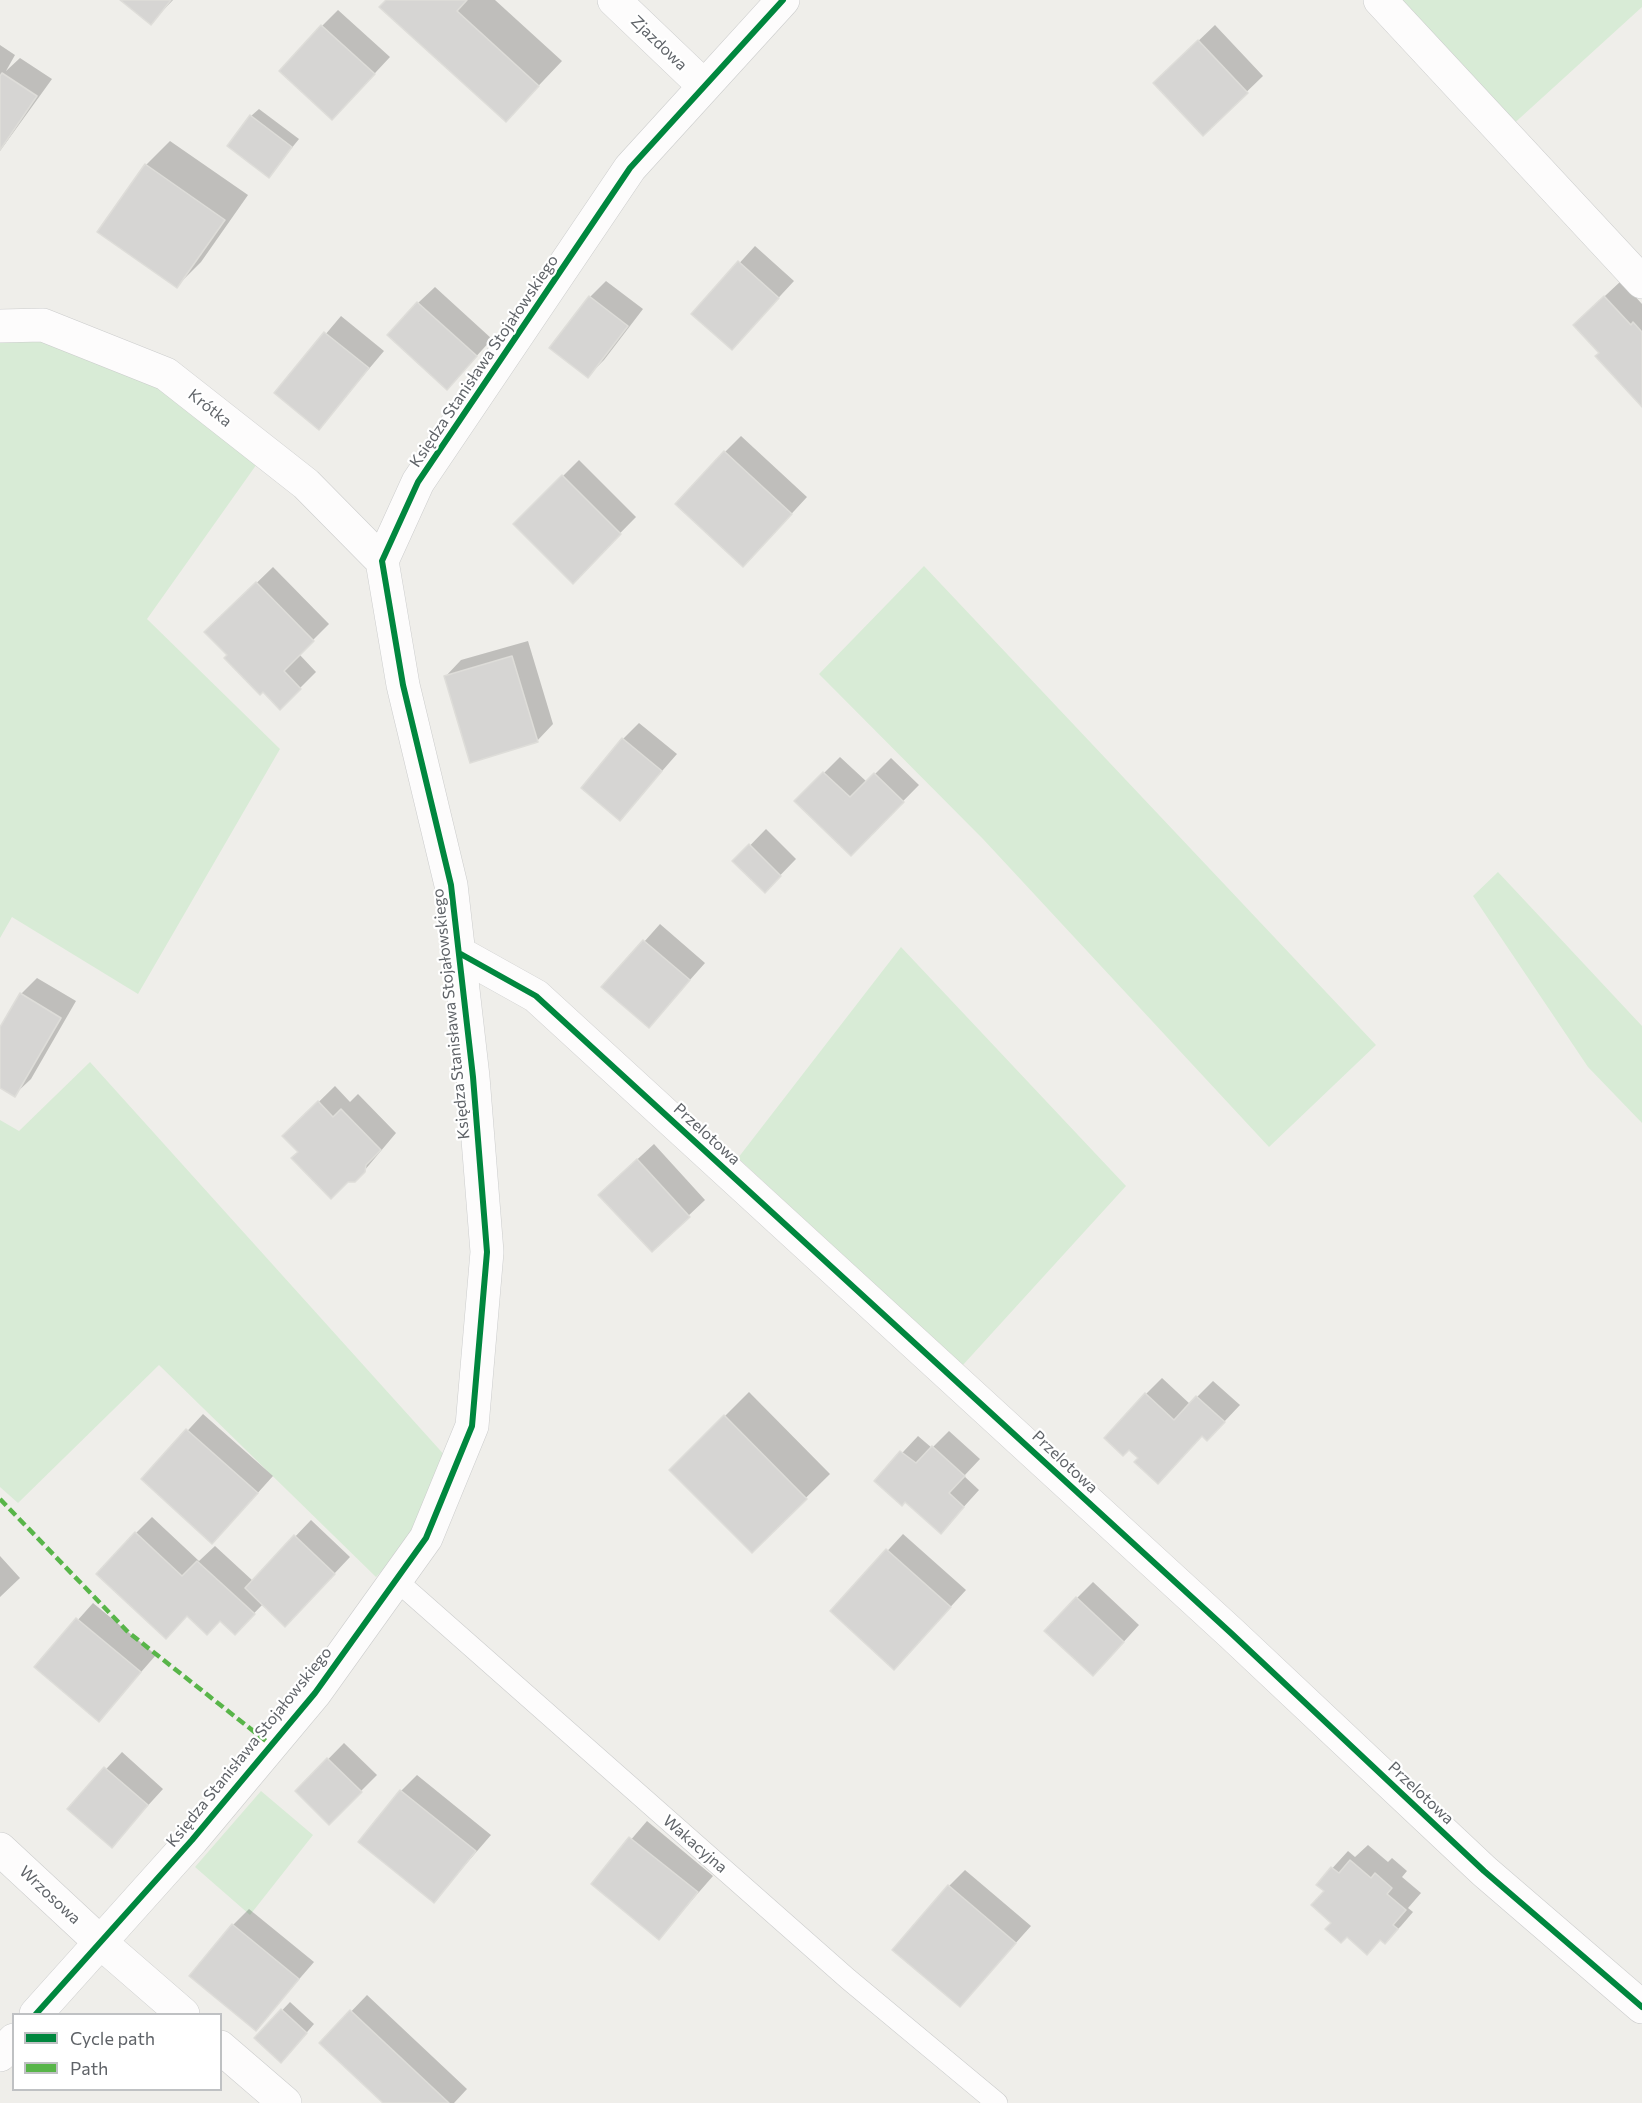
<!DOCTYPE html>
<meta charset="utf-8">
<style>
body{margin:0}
#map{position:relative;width:1642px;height:2103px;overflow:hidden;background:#efeeea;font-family:Commissioner,sans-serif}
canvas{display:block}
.legend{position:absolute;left:12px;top:2013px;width:210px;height:78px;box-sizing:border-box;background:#fff;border:2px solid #bfc1c3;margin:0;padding:8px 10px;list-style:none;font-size:18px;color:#5f6368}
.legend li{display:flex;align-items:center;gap:12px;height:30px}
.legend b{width:30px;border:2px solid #bfc1c3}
</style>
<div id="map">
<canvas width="1642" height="2103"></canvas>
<ul class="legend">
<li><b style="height:8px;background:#00873e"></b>Cycle path</li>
<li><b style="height:8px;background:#58b549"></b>Path</li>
</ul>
</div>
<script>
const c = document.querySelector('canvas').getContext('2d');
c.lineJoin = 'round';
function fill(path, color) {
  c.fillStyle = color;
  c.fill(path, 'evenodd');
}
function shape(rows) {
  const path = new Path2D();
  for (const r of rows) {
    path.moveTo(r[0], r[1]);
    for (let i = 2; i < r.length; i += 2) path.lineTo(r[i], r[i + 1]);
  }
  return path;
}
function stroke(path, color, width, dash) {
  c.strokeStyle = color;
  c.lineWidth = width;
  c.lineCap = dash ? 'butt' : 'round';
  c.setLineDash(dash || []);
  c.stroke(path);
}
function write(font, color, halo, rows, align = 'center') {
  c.font = font + ' Commissioner,sans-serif';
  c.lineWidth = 4.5;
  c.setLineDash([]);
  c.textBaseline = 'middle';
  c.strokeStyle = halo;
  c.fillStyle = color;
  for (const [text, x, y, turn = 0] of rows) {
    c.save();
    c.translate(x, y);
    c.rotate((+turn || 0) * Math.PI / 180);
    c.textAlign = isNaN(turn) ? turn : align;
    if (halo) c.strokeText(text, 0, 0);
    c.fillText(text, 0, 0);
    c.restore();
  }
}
fill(shape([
 [1394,0,1642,0,1642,7,1509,128],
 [0,335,38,335,159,381,259,461,147,619,280,749,138,994,12,917,0,938],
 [924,566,1376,1045,1269,1147,983,839,819,674],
 [1498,872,1642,1026,1642,1123,1588,1067,1473,896],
 [901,947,1126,1186,962,1366,738,1158],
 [90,1062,448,1459,413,1538,376,1577,159,1365,18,1503,0,1487,0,1120,19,1131],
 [261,1791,313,1835,250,1915,195,1867]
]), '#d8ebd6');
fill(shape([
 [123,0,173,0,151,23],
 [388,0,495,0,562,61,506,120],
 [338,10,390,57,348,102,322,26],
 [1215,25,1263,76,1203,134,1171,67],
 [0,45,15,55,6,71,20,58,52,79,0,151],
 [259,109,299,139,269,176,251,116],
 [170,141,248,195,201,262,177,286,146,165],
 [755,246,794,281,732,348,693,314],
 [606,281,643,309,604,360,588,376,590,297],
 [1621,281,1642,304,1642,405,1601,353,1591,309],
 [435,287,492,339,463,371,418,303],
 [341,316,384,351,319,428,276,393],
 [741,436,807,497,759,549,725,452],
 [579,460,636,517,573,581,515,524],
 [273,567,329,624,299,654,316,672,280,708,206,632],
 [528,641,553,724,537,741,445,677,461,660],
 [639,723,677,754,620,819,623,739],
 [840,757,867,782,891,758,919,785,851,854,796,801],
 [766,829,796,859,765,891,735,861],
 [660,924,705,963,649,1026,604,987],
 [37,978,76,1001,31,1079,14,1095,0,1086,0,1030,21,994],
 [335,1086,350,1102,358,1094,396,1133,364,1171,300,1152,284,1136],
 [654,1144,705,1200,652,1250,616,1179],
 [1162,1378,1190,1404,1213,1381,1240,1405,1223,1423,1203,1434,1140,1457,1129,1448,1146,1394],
 [749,1392,830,1474,752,1551,671,1470],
 [203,1414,273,1476,228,1526,143,1479],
 [949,1431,980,1459,964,1476,979,1490,941,1532,906,1500,876,1481,918,1436,932,1448],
 [152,1517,199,1561,215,1546,253,1581,311,1520,350,1557,301,1609,263,1604,235,1633,136,1533],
 [903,1534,966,1590,910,1651,832,1611],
 [0,1556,20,1578,0,1597],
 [1093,1582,1139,1625,1109,1658,1077,1598],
 [93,1603,156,1655,99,1720,36,1667],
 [344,1743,377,1775,329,1823,297,1791],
 [122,1752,163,1789,111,1846,69,1809],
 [417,1775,491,1835,434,1901,401,1791],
 [647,1821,713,1876,659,1938,593,1884],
 [1368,1845,1388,1862,1392,1858,1407,1871,1402,1877,1421,1893,1408,1908,1413,1912,1401,1926,1385,1942,1381,1939,1367,1953,1333,1922,1326,1891,1318,1884,1348,1851,1355,1857],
 [965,1870,1031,1926,960,2005,949,1886],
 [249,1909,314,1962,256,2029,233,1925],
 [367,1995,467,2089,454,2103,385,2103,321,2043],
 [290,2002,314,2024,289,2053,256,2038]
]), '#0003');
const building = shape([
 [120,0,171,0,151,25,120,0],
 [386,0,467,0,457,11,539,86,506,122,379,7,386,0],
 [321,25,375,74,332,120,279,71,321,25],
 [1198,40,1248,93,1203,136,1153,83,1198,40],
 [2,73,37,96,0,150,0,76,2,73],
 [250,115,292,147,269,178,227,146,250,115],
 [145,164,225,220,177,288,97,232,145,164],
 [738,261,779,298,732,350,691,314,738,261],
 [589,296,628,326,588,378,549,348,589,296],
 [1604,296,1631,325,1633,322,1642,332,1642,407,1595,356,1599,353,1573,325,1604,296],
 [417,302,477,356,447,390,387,335,417,302],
 [324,332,369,368,319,430,274,393,324,332],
 [724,451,792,514,743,567,675,504,724,451],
 [562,475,621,534,573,584,513,524,562,475],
 [256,582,314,641,284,671,301,689,280,710,263,692,260,695,224,658,227,655,204,632,256,582],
 [512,656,538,742,470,763,444,676,512,656],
 [622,738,662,771,620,821,581,788,622,738],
 [823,772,850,797,874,773,904,802,851,856,794,801,823,772],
 [749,844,781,876,765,893,732,861,749,844],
 [643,940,690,980,649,1028,601,987,643,940],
 [20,993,61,1018,15,1097,0,1088,0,1027,20,993],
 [318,1101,333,1117,341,1109,381,1150,366,1165,365,1172,355,1182,348,1182,331,1199,291,1158,298,1152,282,1136,318,1101],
 [637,1159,690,1217,652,1252,598,1195,637,1159],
 [1145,1393,1174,1420,1196,1396,1225,1422,1207,1441,1202,1436,1158,1484,1134,1462,1138,1458,1129,1450,1123,1456,1104,1438,1145,1393],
 [724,1415,807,1499,752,1553,669,1470,724,1415],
 [186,1429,258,1493,212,1544,141,1479,186,1429],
 [932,1446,965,1476,949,1493,964,1507,941,1534,905,1502,902,1506,874,1481,900,1451,916,1463,932,1446],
 [135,1532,182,1576,197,1561,255,1614,235,1635,220,1621,207,1635,187,1616,166,1639,96,1574,135,1532],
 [294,1535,335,1574,285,1627,245,1588,294,1535],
 [886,1549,951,1607,894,1670,830,1611,886,1549],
 [1076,1597,1124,1642,1093,1676,1044,1631,1076,1597],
 [76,1618,141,1672,99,1722,34,1667,76,1618],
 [327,1758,362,1792,329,1825,295,1791,327,1758],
 [104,1767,148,1805,112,1848,67,1809,104,1767],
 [400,1790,476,1851,434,1903,358,1842,400,1790],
 [629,1837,698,1892,659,1940,591,1884,629,1837],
 [1350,1860,1371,1878,1375,1873,1392,1888,1387,1894,1406,1910,1393,1925,1398,1929,1385,1944,1380,1940,1367,1955,1347,1937,1341,1943,1325,1929,1331,1923,1311,1905,1324,1891,1316,1885,1331,1867,1339,1873,1350,1860],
 [948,1885,1016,1943,960,2007,892,1950,948,1885],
 [232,1924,299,1979,256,2031,189,1976,232,1924],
 [281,2009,307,2033,281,2063,254,2038,281,2009],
 [350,2010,449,2103,383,2103,319,2043,350,2010]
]);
fill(building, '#d6d5d3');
stroke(building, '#deddd9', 1.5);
const service = shape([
 [396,1580,848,1979,997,2103]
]);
const minor = shape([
 [614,0,704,86],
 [1380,0,1642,282],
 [0,326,43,325,166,374,306,484,382,561],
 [459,953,536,996,1232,1634,1484,1871,1642,2007],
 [0,1849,100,1942,183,2014],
 [36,2014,192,1840,315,1693,426,1538,472,1426,487,1252,473,1077,451,885,403,685,382,561,418,482,630,168,783,0],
 [220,2047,285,2103],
 [0,2055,14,2040]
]);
stroke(service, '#cbcccc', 22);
stroke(minor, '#cbcccc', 34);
stroke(service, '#fdfcfc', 21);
stroke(minor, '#fdfcfc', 33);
stroke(shape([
 [0,1499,128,1632,271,1745]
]), '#58b549', 4.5, [9, 4.5]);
stroke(shape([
 [459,953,536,996,1232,1634,1484,1871,1642,2007],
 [36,2014,192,1840,315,1693,426,1538,472,1426,487,1252,473,1077,451,885,403,685,382,561,418,482,630,168,783,0]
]), '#00873e', 6);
write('16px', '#5f6368', '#fff', [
 ["Zjazdowa",659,43,44],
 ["Księdza Stanisława Stojałowskiego",484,361,-56],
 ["Krótka",210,408,38],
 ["Księdza Stanisława Stojałowskiego",451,1014,-96],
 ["Przelotowa",707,1134,42],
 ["Przelotowa",1065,1462,43],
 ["Księdza Stanisława Stojałowskiego",249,1747,-51],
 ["Przelotowa",1421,1793,43],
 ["Wakacyjna",695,1844,41],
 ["Wrzosowa",50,1895,43]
]);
</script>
